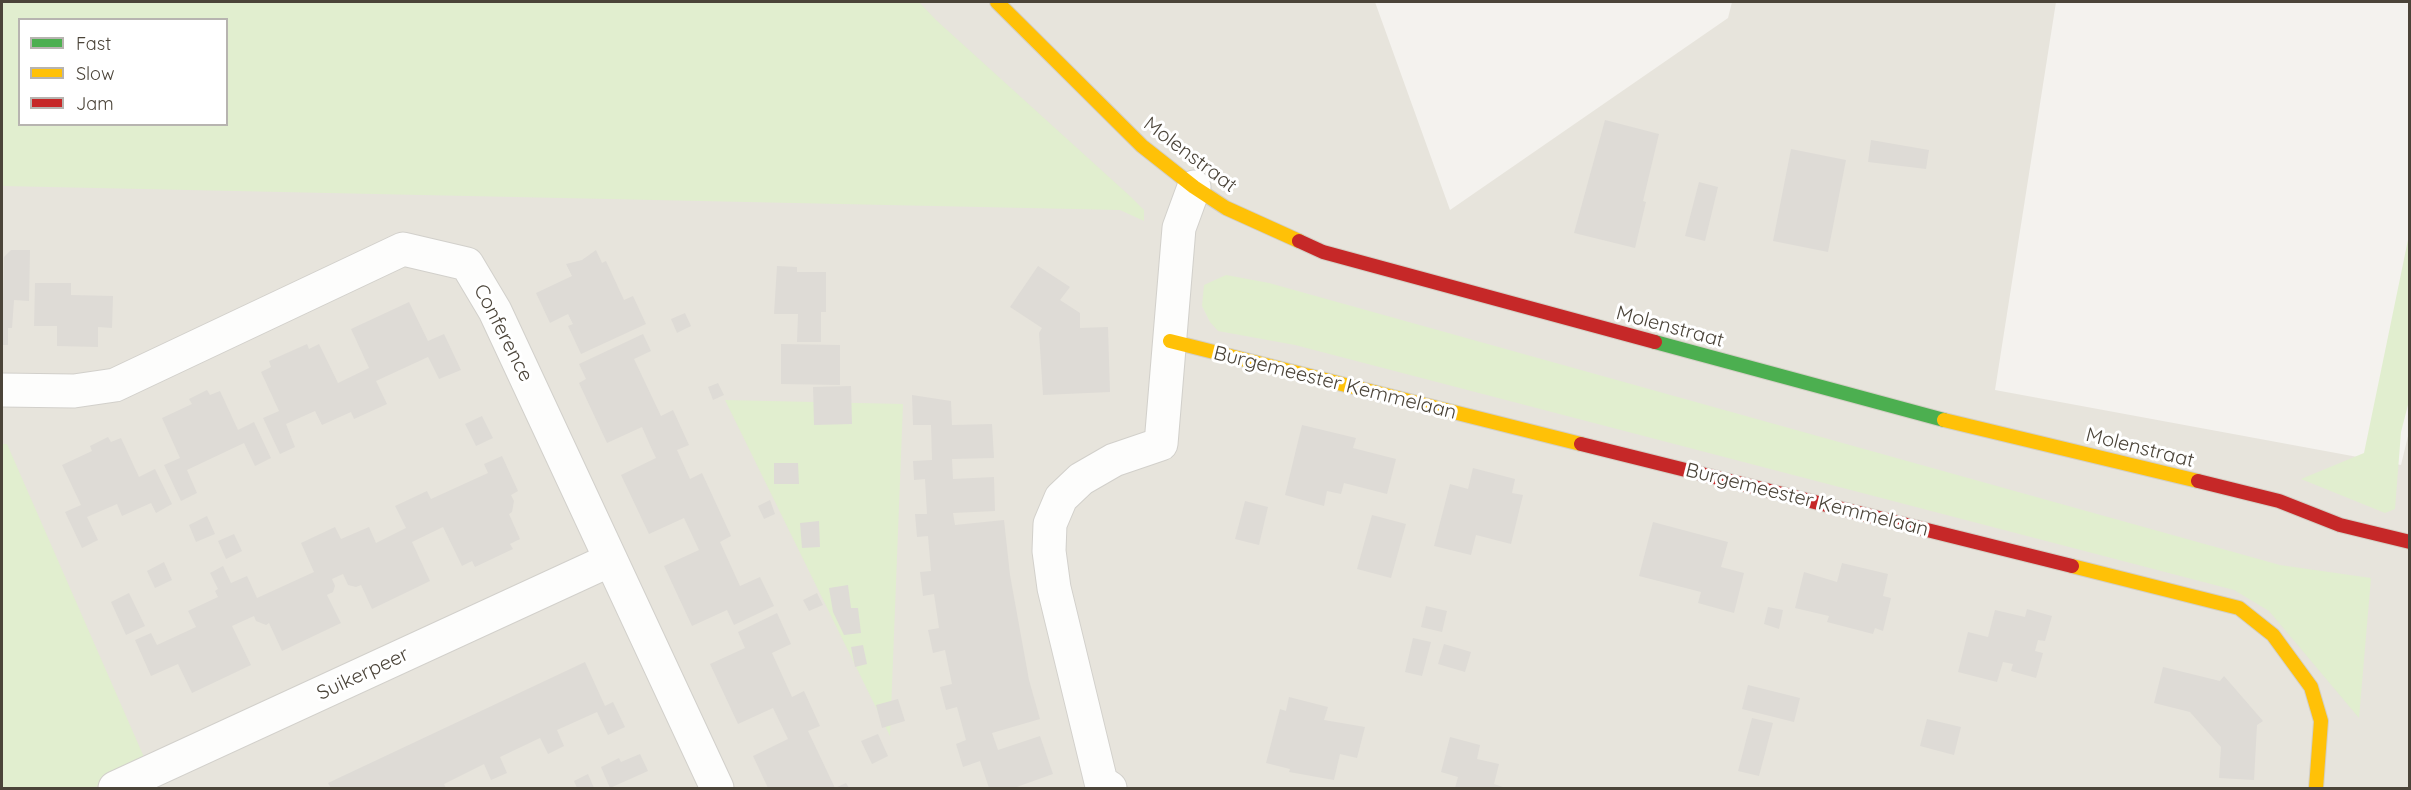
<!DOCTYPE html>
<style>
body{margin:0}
#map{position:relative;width:2411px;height:790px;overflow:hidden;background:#f4f2ee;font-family:Quicksand,sans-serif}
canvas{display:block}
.frame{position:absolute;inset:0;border:3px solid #4b4439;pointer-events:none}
.legend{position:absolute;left:18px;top:18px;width:210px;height:108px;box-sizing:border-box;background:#fff;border:2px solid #b7b4b0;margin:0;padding:8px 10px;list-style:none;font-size:18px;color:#4b4439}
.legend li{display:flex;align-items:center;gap:12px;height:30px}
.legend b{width:30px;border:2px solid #b7b4b0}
</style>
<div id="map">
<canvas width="2411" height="790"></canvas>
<div class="frame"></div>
<ul class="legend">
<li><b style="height:8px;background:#4caf50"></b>Fast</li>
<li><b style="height:8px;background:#ffc107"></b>Slow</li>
<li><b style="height:8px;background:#c62828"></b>Jam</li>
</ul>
</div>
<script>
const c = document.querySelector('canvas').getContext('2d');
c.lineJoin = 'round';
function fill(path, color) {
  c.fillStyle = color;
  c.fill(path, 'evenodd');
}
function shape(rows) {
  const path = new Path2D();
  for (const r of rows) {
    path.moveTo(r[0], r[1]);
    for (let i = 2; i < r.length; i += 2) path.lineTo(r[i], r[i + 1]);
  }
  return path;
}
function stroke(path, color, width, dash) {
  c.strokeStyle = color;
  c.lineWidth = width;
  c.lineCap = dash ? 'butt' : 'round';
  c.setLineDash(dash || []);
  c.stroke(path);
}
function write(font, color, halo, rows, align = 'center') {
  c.font = font + ' Quicksand,sans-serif';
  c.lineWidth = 6;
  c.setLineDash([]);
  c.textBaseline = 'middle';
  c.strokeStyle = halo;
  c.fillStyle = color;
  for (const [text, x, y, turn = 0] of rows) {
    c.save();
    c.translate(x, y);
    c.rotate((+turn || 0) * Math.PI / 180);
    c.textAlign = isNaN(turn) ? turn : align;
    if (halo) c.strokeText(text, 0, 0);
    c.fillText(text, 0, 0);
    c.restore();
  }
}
fill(shape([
 [755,2,1375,2,1450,210,1728,18,1732,2,2056,2,1995,390,2401,465,2409,432,2409,788,2,788,2,116,20,124,839,156]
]), '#e7e4dc');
fill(shape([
 [2,2,919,2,936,20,1131,197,1144,210,1144,221,1120,210,2,186],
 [20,20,226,20,226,124,20,124],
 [2409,235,2409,401,2401,432,2395,509,2385,513,2301,479,2364,453],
 [1226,275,1269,283,2280,565,2371,578,2359,718,2269,611,2234,590,1295,345,1218,331,1210,322,1202,306,1204,285],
 [725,400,903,404,890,736],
 [2,444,7,444,147,764,93,788,2,788]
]), '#e1eecf');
fill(shape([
 [1605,120,1659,134,1643,201,1646,202,1635,248,1574,233],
 [1871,140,1929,150,1926,169,1868,162],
 [1791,149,1846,160,1828,252,1773,241],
 [1699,182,1718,187,1705,241,1685,236],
 [11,250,30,250,29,301,14,300,12,328,8,328,8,345,2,345,4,257],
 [596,250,602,263,606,261,624,300,633,296,646,324,581,354,568,326,573,324,568,314,550,323,536,293,572,276,566,264,582,260],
 [777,266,797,267,797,272,826,272,826,312,821,312,821,342,797,342,798,314,774,314],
 [1038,266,1070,287,1060,300,1080,313,1080,328,1108,327,1110,392,1043,395,1039,333,1042,328,1010,307],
 [35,283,71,283,71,295,113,296,112,328,98,327,98,347,57,346,57,326,34,326],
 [409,302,428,341,444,334,461,370,439,379,428,357,376,381,387,404,354,419,351,412,322,425,315,411,286,424,295,447,280,454,263,418,279,411,261,372,271,367,269,361,307,344,309,349,319,344,338,383,369,368,351,329],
 [685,313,691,326,677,333,671,319],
 [643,334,651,351,634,359,661,416,673,410,689,445,677,450,690,479,702,473,731,536,720,542,740,586,760,577,774,606,734,625,727,610,692,626,664,566,699,550,684,518,649,534,621,475,656,458,649,443,642,427,607,443,579,383,586,379,579,364],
 [781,344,840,345,840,385,781,384],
 [718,383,724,395,713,400,708,387],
 [851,386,852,424,814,425,813,387],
 [207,390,210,395,220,391,238,430,254,422,271,458,255,466,244,443,187,470,197,493,181,501,164,465,180,458,162,418,192,404,189,399],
 [912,395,951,401,952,425,992,424,994,458,952,459,953,479,994,477,995,511,953,513,955,525,1004,520,1010,575,1029,680,1040,719,992,733,998,750,1040,736,1053,774,1014,788,989,788,980,761,963,767,956,744,966,740,957,707,946,710,940,687,952,684,945,650,933,653,928,630,939,628,934,594,923,596,920,572,931,571,928,536,917,537,915,514,927,514,925,479,914,480,913,461,932,460,931,425,913,425],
 [482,416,493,438,476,446,465,424],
 [1302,425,1356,438,1353,448,1396,459,1387,494,1344,483,1341,494,1327,491,1324,506,1285,495],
 [108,437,111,442,121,438,139,477,155,469,172,504,156,513,151,503,122,516,117,504,87,517,98,540,82,548,65,512,81,505,62,465,92,451,90,446],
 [502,456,518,491,511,495,514,501,512,512,509,514,520,539,510,544,513,549,475,567,472,561,462,566,443,527,412,542,430,581,372,609,361,585,356,587,348,585,343,574,332,579,335,586,333,592,327,595,341,623,282,651,269,623,266,625,256,621,254,616,232,626,251,665,192,693,178,664,151,676,135,640,151,633,157,645,196,627,188,611,218,597,215,591,218,589,210,573,223,566,231,583,247,576,257,598,314,572,301,543,335,527,341,539,369,527,376,543,406,528,395,506,427,491,431,499,488,473,484,464],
 [774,463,798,463,799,484,774,484],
 [1473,468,1515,479,1512,493,1523,495,1511,544,1476,535,1471,555,1434,546,1450,484,1468,489],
 [770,500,775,514,764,519,758,506],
 [1245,501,1268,507,1259,545,1235,539],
 [1372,515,1406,524,1391,578,1357,569],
 [207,516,215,534,196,542,189,525],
 [819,521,820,547,802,548,800,523],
 [1653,522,1728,542,1721,567,1744,573,1734,613,1698,603,1701,592,1639,576],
 [234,534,242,551,226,559,218,541],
 [164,562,172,580,155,588,147,571],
 [1842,563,1888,574,1883,596,1891,598,1883,631,1875,628,1873,634,1827,622,1829,616,1795,608,1804,572,1837,582],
 [848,585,851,608,858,608,861,633,844,635,833,612,829,588],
 [129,593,145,626,126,635,111,602],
 [817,593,823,605,809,611,803,600],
 [1426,606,1447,611,1442,632,1421,627],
 [1768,607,1783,610,1779,629,1764,624],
 [2027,609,2052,616,2045,641,2038,640,2035,651,2043,653,2036,678,2011,671,2013,664,2003,662,1997,682,1958,672,1968,632,1988,637,1995,610,2025,617],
 [777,613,791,644,772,653,792,697,804,691,820,726,808,731,835,788,846,783,849,788,768,788,753,756,788,739,773,708,738,724,710,664,745,648,738,632],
 [1413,638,1431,642,1422,676,1405,672],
 [1444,644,1471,652,1465,672,1438,664],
 [863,645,867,664,855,667,851,647],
 [585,662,605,706,613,702,625,727,608,735,597,712,557,730,564,746,548,754,540,738,500,757,507,773,491,780,484,764,444,784,446,788,331,788,328,783],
 [2163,667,2220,681,2224,676,2263,721,2257,725,2254,780,2219,778,2221,747,2190,712,2154,703],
 [1748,685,1800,698,1794,722,1742,709],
 [1289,697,1328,707,1324,720,1365,727,1357,758,1340,754,1334,780,1289,772,1290,769,1266,763,1280,709,1286,711],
 [898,699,905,721,882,728,876,705],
 [1752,718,1773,723,1759,776,1738,771],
 [1927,719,1961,727,1954,755,1920,746],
 [878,734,888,756,872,764,861,741],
 [1450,737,1480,745,1477,759,1499,764,1494,784,1506,788,1455,788,1458,777,1441,772],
 [640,754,648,771,610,788,601,767,619,758,621,762],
 [588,774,594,788,577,788,574,781]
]), '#dedbd6');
const street = shape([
 [2,390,74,391,115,385,403,249,467,264,495,311,717,788],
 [115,788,610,560],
 [1110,788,1101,782,1054,588,1049,551,1050,524,1061,498,1081,479,1114,460,1161,444,1179,228,1194,187]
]);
const fast = shape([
 [1655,342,1944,420]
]);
const slow = shape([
 [997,2,1142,146,1194,187,1226,208,1299,241],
 [1170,341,1581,444],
 [1944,420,2198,481],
 [2072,566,2239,608,2273,635,2311,687,2321,721,2316,788]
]);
const jam = shape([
 [1299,241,1323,252,1655,342],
 [1581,444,2072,566],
 [2198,481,2279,501,2340,525,2410,542]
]);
stroke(street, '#d2d0cb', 35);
stroke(fast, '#d3cfc5', 16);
stroke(slow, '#d3cfc5', 16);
stroke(jam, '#d3cfc5', 16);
stroke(street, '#fdfdfc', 33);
stroke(fast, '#4caf50', 14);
stroke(slow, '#ffc107', 14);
stroke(jam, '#c62828', 14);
write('20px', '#4b4439', '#fff', [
 ["Molenstraat",1190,155,37],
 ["Molenstraat",1670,327,15],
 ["Conference",503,333,63],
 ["Burgemeester Kemmelaan",1335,383,14],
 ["Molenstraat",2140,448,14],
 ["Burgemeester Kemmelaan",1807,500,14],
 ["Suikerpeer",363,674,-25]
]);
</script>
